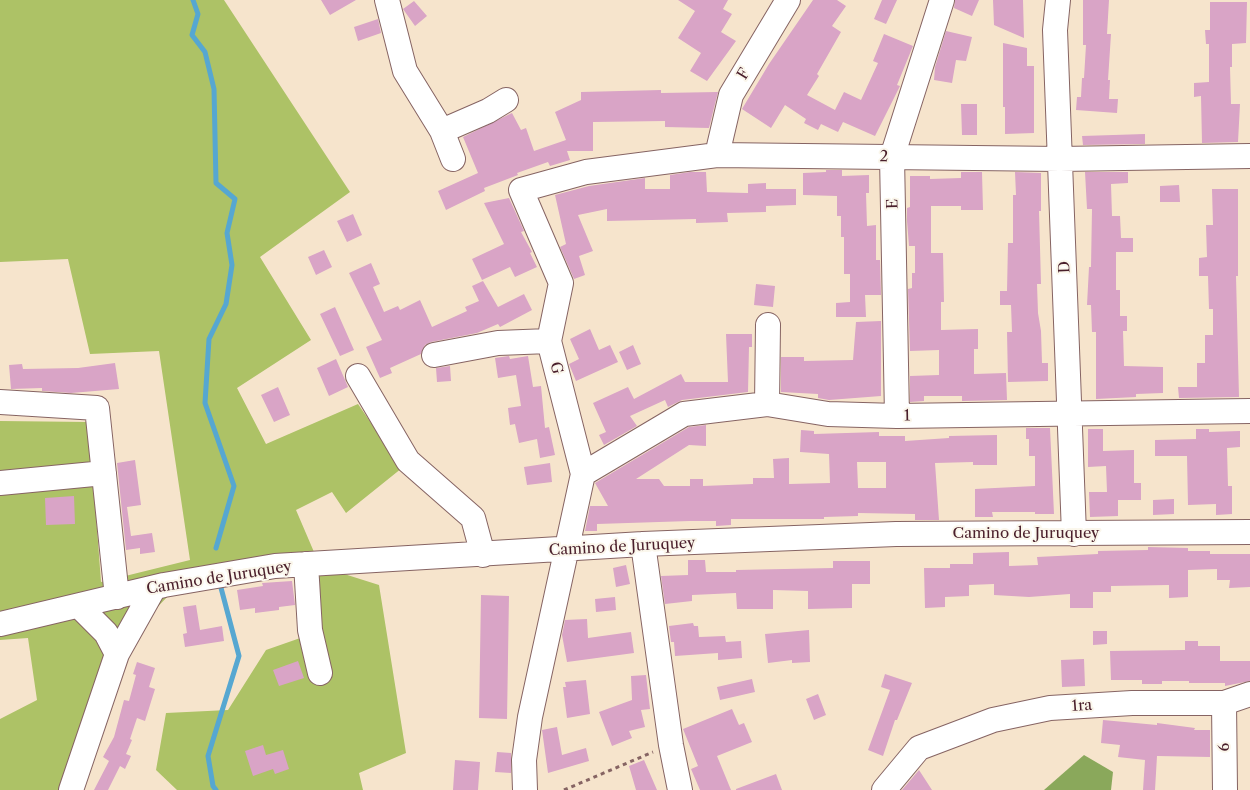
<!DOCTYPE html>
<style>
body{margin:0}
canvas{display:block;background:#f6e4cc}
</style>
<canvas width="1250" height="790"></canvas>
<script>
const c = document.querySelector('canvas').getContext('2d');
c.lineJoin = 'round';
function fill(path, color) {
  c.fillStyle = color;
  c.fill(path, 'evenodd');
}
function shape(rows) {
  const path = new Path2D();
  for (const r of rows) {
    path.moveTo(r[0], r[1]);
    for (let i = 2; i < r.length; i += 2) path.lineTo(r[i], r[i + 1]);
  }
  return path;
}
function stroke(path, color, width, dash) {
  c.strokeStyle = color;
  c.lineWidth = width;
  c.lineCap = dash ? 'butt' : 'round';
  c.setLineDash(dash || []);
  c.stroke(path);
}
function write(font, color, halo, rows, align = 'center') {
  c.font = font + ' "Libre Caslon Text",serif';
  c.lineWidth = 4;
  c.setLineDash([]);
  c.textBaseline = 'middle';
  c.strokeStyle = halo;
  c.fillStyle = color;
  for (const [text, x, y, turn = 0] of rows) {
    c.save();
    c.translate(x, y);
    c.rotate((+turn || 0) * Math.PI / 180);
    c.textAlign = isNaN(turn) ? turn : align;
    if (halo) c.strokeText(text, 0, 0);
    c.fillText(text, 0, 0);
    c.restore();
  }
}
fill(shape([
 [0,0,224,0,350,192,260,257,311,340,237,388,266,444,358,404,402,468,346,513,332,492,296,510,314,552,341,573,379,585,406,753,359,773,363,790,177,790,156,770,166,713,228,710,266,650,306,636,301,575,171,593,111,655,66,790,0,790,0,719,37,700,28,638,0,640,0,421,89,422,101,582,190,560,159,351,90,354,68,259,0,262]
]), '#adc266');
fill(shape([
 [1084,755,1113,772,1111,790,1044,790]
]), '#8aa85b');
stroke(shape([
 [193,0,198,14,192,35,205,52,214,89,216,183,235,199,227,233,232,265,226,304,209,339,205,403,234,486,216,548],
 [216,790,213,786,208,756,239,656,220,584]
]), '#56a7d1', 5);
fill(shape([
 [321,0,356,0,330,15],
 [678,0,728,0,723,9,732,14,721,32,736,41,707,81,690,71,701,53,678,38,695,11],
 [813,0,837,0,846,6,832,26,841,32,817,74,819,76,807,95,835,110,844,92,861,100,878,63,873,61,884,34,913,46,897,85,900,86,875,136,843,122,838,132,821,124,818,130,804,123,806,119,785,105,771,128,742,109,769,64],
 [882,0,897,0,886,24,874,19],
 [955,0,979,0,972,16,954,8],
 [993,0,1023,0,1024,38,994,25],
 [1083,0,1109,0,1107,34,1111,34,1108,80,1110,80,1109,99,1118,99,1117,113,1076,110,1077,97,1081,97,1082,78,1084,78,1086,45,1083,45],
 [414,1,427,16,415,26,403,9],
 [1210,2,1247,2,1246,43,1232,44,1232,67,1230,67,1231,104,1240,104,1238,142,1202,143,1201,96,1194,97,1194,83,1209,82,1209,44,1206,44,1205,30,1210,30],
 [378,19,381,33,358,41,354,27],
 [946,31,972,37,966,61,956,60,952,83,934,80,935,67],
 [1003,43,1027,48,1027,66,1034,66,1034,133,1005,134,1005,107,1003,107],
 [661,90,661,93,718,92,709,128,665,127,665,121,593,122,593,151,567,151,570,160,550,166,548,162,517,173,518,175,484,188,485,191,446,210,438,191,478,173,463,137,512,113,521,130,526,128,534,151,566,140,555,112,581,100,581,92],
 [961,104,977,104,977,135,962,135],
 [1145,134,1145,144,1083,145,1082,136],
 [826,170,842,170,842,176,869,175,869,193,866,193,867,226,876,225,876,260,880,260,881,295,865,295,866,317,836,317,836,303,850,302,850,274,844,274,844,237,841,237,841,216,837,216,837,196,803,195,803,173,826,172],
 [690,172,706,172,707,192,748,193,748,184,766,183,766,189,796,189,796,205,766,206,766,212,727,213,728,222,696,223,696,219,607,221,607,209,578,215,593,251,579,256,585,275,574,279,560,247,566,244,555,195,589,186,645,178,645,189,670,189,670,175],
 [961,172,982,172,983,210,961,210,961,206,931,206,931,253,943,253,944,302,941,302,941,330,978,329,978,349,974,349,974,374,1006,373,1007,400,962,401,962,396,924,396,924,401,910,402,910,376,939,375,939,350,910,351,908,289,912,288,912,273,915,273,915,246,909,246,907,221,907,208,910,207,910,176,930,176,930,179,961,178],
 [1015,172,1041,173,1041,211,1039,211,1041,284,1037,284,1038,313,1041,331,1042,363,1048,363,1048,381,1008,382,1007,332,1012,332,1011,305,1000,305,1000,291,1007,291,1008,243,1013,243,1013,195,1016,195],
 [1085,172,1128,172,1128,183,1111,184,1112,216,1120,216,1121,238,1133,238,1133,252,1116,252,1116,290,1120,290,1120,316,1127,316,1127,331,1123,331,1124,366,1163,367,1163,393,1136,394,1136,397,1096,399,1096,332,1092,332,1091,305,1087,305,1089,267,1091,267,1092,209,1087,209],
 [1179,185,1180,202,1160,202,1160,186],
 [1212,189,1238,189,1238,276,1236,276,1239,397,1179,398,1178,387,1197,387,1197,363,1205,363,1205,335,1213,335,1213,309,1209,309,1208,276,1199,276,1199,258,1207,257,1206,225,1213,225],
 [509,198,524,231,521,232,532,252,530,253,537,267,515,277,510,267,482,280,472,259,504,244,484,203],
 [353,214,362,235,347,242,337,221],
 [324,250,332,267,316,275,308,257],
 [371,263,380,284,373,287,384,312,398,306,400,310,420,300,432,327,467,311,465,307,479,301,472,286,483,281,498,307,524,294,532,310,500,327,498,324,477,333,431,342,425,345,421,354,390,368,392,373,380,378,366,347,382,340,349,273],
 [756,284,775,286,773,307,754,305],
 [335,307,354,350,340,356,320,314],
 [881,321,881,396,829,400,818,398,818,394,781,392,781,357,804,357,804,361,853,360,856,322],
 [590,329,599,350,610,345,618,362,576,381,569,364,579,359,570,339],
 [726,334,752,334,752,347,749,347,748,392,682,400,668,407,665,400,630,416,637,426,604,445,599,435,606,432,593,403,628,387,634,399,681,374,685,382,728,382],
 [633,345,641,364,627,370,619,352],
 [509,356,510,359,528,356,533,387,541,386,545,428,549,427,555,455,540,458,537,439,519,443,515,424,510,425,508,408,521,406,516,375,498,378,495,358],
 [336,359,348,387,329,396,317,368],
 [115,363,119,389,71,393,42,391,42,388,11,389,9,365,22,364,23,369,78,368],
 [450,366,451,381,437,382,436,368],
 [278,387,290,415,274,422,261,395],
 [706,425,706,446,689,445,636,479,659,479,664,486,690,486,690,479,703,479,703,486,753,484,753,478,774,478,773,459,789,458,789,484,830,483,829,454,800,452,801,430,814,431,814,434,879,432,879,436,905,436,905,441,949,438,949,436,997,435,997,465,973,465,973,462,935,463,939,520,915,520,915,514,858,513,858,516,824,517,824,519,731,519,731,525,716,526,716,521,690,521,597,524,597,531,585,531,590,506,608,506,595,483,689,427],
 [857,462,886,462,886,488,858,488],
 [1026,428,1050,428,1054,514,1035,514,1035,512,992,512,993,517,975,517,975,489,1035,486,1035,456,1029,456,1029,439,1026,439],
 [1088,429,1103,429,1103,451,1134,450,1134,483,1141,483,1141,500,1118,500,1118,516,1090,517,1089,492,1107,492,1106,466,1088,467],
 [1196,429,1209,429,1209,432,1240,431,1240,447,1227,448,1228,486,1232,486,1232,514,1216,515,1216,504,1188,505,1187,456,1155,456,1155,440,1196,439],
 [135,460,141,505,127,507,131,536,152,533,155,552,140,554,140,548,126,550,117,463],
 [550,463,552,482,527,485,524,467],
 [74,496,75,524,46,525,45,498],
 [1174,499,1174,514,1153,515,1153,500],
 [1148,547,1188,548,1188,551,1210,551,1210,554,1250,554,1250,587,1229,588,1230,580,1217,580,1217,569,1188,570,1188,597,1169,598,1169,585,1111,586,1111,592,1093,592,1093,608,1070,608,1070,594,1029,597,994,595,994,584,969,585,969,596,945,597,945,607,925,608,924,568,950,568,950,564,973,564,973,553,1009,552,1009,566,1038,565,1037,557,1098,554,1098,551,1148,550],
 [688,560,705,560,706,572,736,572,736,570,833,568,833,561,870,561,870,584,852,584,852,608,808,609,808,591,773,590,773,609,737,609,736,593,692,595,692,601,665,604,661,576,688,575],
 [626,565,630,584,616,587,613,568],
 [292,581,295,605,279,607,279,610,255,613,255,608,240,610,237,590,263,586,262,583],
 [481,595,509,596,507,719,479,718],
 [615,597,616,610,596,612,595,599],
 [196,605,200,630,222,626,224,641,185,647,183,634,187,633,183,607],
 [587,619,588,638,631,632,634,653,567,662,562,635,565,620],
 [693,623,694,626,698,626,699,637,725,636,726,642,741,641,742,658,718,660,718,653,675,656,674,642,671,642,669,626],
 [809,630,810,662,792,663,792,660,768,663,765,634],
 [1093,631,1107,631,1107,644,1093,645],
 [1185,641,1198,641,1198,646,1220,646,1220,661,1250,661,1250,681,1225,686,1225,683,1189,683,1189,681,1162,681,1162,684,1142,684,1142,680,1111,680,1110,651,1185,650],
 [1084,659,1085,686,1062,687,1061,660],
 [298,661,304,678,279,686,273,670],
 [137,662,155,668,149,687,155,689,145,721,137,718,130,739,132,740,126,754,131,756,125,769,120,766,108,790,94,790,109,761,103,757,114,737,124,700,129,701,136,675,133,674],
 [885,674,912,683,897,720,895,720,883,756,868,750,890,690,881,687],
 [646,675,650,709,641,710,645,727,629,731,632,738,612,746,599,712,632,700,631,676],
 [752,679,755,692,720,700,717,687],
 [586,680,590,714,567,718,563,687,566,687,565,682],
 [818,694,826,715,814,720,806,699],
 [732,709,739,725,744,723,752,742,717,756,731,790,700,790,691,769,698,766,683,729],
 [1103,720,1157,725,1157,723,1195,728,1194,730,1210,730,1210,757,1157,756,1155,790,1143,790,1145,760,1118,757,1120,745,1101,743],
 [557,727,562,755,586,748,589,761,548,773,542,730],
 [263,745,266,755,283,750,289,769,275,774,273,769,253,776,245,751],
 [497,752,511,753,511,773,495,772],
 [455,760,480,762,478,790,453,790],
 [644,760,657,790,636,790,629,766],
 [919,770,932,790,902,790],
 [776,774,782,790,736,790,736,789]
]), '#d9a4c6');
const minor = shape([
 [387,0,405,71,442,131,453,159],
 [1058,0,1055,30,1074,534],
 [442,131,488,111,506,100],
 [717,155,731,95,788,0],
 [434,355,498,343,549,341],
 [358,376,408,461,473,518,483,555],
 [0,402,97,408,117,597],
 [767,404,768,325],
 [897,416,892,157,942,0],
 [583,474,684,414,767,404,828,414,897,416,1250,411],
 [0,483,104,473],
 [643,544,671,745,680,790],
 [306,564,310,630,320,673],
 [79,606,106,633,117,654],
 [0,624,164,585,275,566,643,544,896,534,1250,532],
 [1224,703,1225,790],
 [71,790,117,654,154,588],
 [525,790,524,760,530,717,583,474,549,341,561,283,521,190,586,172,717,155,1060,159,1250,156],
 [884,790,919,748,993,720,1050,708,1132,703,1224,703,1250,694]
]);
stroke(minor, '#866463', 26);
stroke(shape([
 [564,790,653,752]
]), '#866463', 3, [4, 4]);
stroke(minor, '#fff', 24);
write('15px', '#4a1f2b', '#fbf7ec', [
 ["F",744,74,-59],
 ["2",884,157,1],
 ["E",893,204,-91],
 ["D",1065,267,-92],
 ["G",556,368,76],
 ["1",907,416,-1],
 ["Camino de Juruquey",1026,534],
 ["Camino de Juruquey",622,547,-3],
 ["Camino de Juruquey",219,578,-9],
 ["1ra",1082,706,-4],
 ["6",1225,747,-90]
]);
</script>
